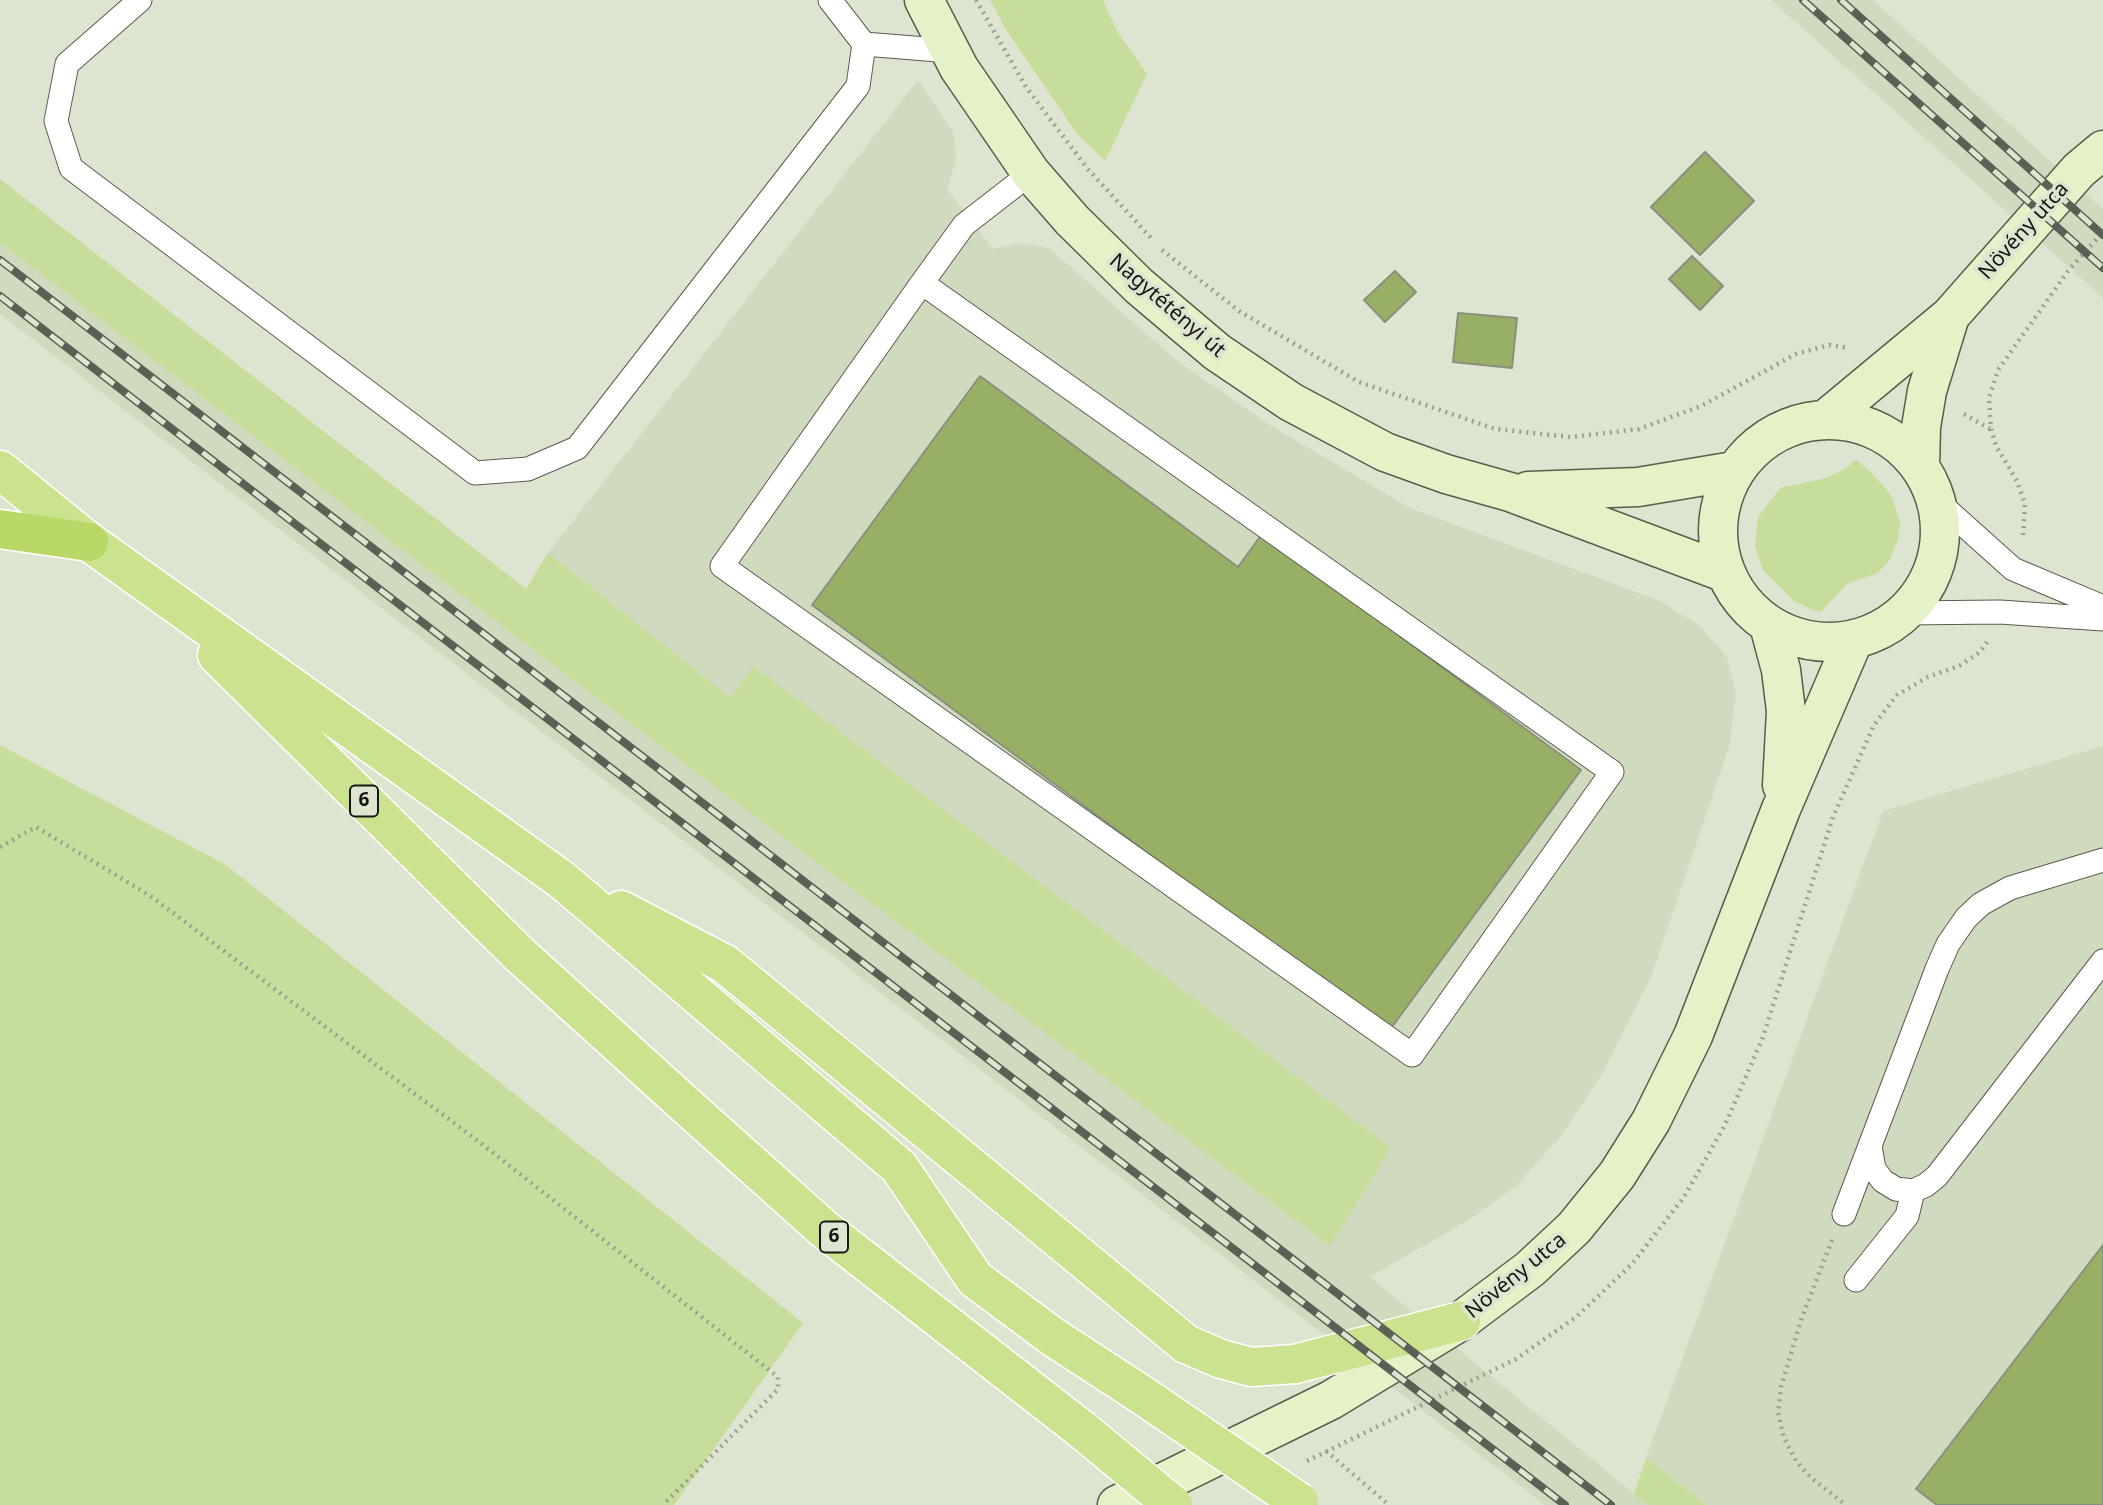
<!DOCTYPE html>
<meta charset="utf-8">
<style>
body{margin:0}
canvas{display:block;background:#dde5d0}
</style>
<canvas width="2103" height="1505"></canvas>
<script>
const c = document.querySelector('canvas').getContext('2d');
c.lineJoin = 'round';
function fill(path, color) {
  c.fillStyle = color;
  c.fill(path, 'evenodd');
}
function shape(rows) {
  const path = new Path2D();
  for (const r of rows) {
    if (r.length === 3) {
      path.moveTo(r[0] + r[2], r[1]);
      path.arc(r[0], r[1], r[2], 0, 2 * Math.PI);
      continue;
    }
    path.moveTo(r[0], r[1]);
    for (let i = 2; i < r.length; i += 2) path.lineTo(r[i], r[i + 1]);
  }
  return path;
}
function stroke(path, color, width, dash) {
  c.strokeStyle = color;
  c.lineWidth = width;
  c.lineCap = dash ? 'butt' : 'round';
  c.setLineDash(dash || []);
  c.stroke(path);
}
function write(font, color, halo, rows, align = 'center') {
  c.font = font + ' "Noto Sans",sans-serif';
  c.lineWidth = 7;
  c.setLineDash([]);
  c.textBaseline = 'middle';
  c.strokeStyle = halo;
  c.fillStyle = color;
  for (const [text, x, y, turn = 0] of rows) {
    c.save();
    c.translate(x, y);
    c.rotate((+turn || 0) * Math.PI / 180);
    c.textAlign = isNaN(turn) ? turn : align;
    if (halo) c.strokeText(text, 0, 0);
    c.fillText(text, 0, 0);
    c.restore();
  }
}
fill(shape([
 [1771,0,1873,0,2103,209,2103,298],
 [918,80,953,132,956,159,947,189,993,249,1018,243,1049,248,1176,360,1273,427,1410,508,1660,601,1700,626,1727,657,1736,694,1729,747,1651,977,1602,1074,1561,1136,1516,1186,1470,1219,1370,1277,1648,1505,1545,1505,0,314,0,243,591,694,1330,1246,753,666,731,698,548,553],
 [2103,746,2103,1505,1707,1505,1646,1458,1883,811]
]), '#d0dabf');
fill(shape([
 [990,0,1103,0,1117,31,1147,74,1105,161,1077,134,1007,31],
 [0,179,526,589,548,553,731,698,753,666,1391,1148,1330,1246,591,694,0,243],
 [1856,460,1870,471,1891,495,1900,522,1898,540,1890,559,1878,573,1848,583,1821,612,1815,611,1794,601,1763,570,1755,546,1758,517,1780,488,1826,478,1845,469],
 [0,745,226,865,803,1323,674,1505,0,1505],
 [1646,1458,1707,1505,1648,1505,1634,1494]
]), '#c6dd9b');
const building = shape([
 [1705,152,1754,201,1700,255,1651,207,1705,152],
 [1692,256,1723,286,1700,310,1669,279,1692,256],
 [1395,271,1416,292,1385,322,1364,300,1395,271],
 [1458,313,1517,318,1512,368,1453,362,1458,313],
 [980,376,1238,567,1262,534,1581,770,1389,1031,812,605,980,376],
 [2103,1245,2103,1505,1937,1505,1916,1489,2103,1245]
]);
fill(building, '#98b066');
stroke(building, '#89907e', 2);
const service = shape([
 [140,0,67,64,56,121,71,168,475,473,528,469,577,448,858,86,864,44,830,0],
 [864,44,951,51],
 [922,283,1612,772,1412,1055,722,566,922,283,964,225,1031,173],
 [1936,500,2013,569,2103,607],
 [1903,613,2000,612,2103,619],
 [1870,1146,1874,1169,1883,1181,1896,1189,1913,1191,1926,1185,1937,1176,2103,961],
 [1844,1214,1937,969,1948,944,1966,918,1981,904,2010,888,2103,860],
 [1856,1280,1907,1216,1913,1191]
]);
const secondary = shape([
 [924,0,959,68,1031,173,1072,220,1139,286,1217,352,1291,402,1385,452,1446,474,1510,492,1726,573],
 [1826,419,1950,316,2079,170,2103,150],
 [1829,531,111],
 [1920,467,1921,427,1927,391,1950,316],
 [1528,491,1638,487,1734,471],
 [1769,625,1781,670,1786,711,1782,785],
 [1117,1505,1331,1400,1461,1321,1530,1269,1574,1228,1617,1175,1651,1121,1693,1036,1781,809,1854,639]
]);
const primary = shape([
 [0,470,89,542,562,880,899,1167,975,1279,1053,1337,1139,1393],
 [217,655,520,955,700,1118,824,1229,1081,1429],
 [621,910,725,964,1186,1344,1221,1359,1251,1367,1295,1364,1461,1321]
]);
const trunk = shape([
 [0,529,89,542]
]);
stroke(service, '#575d4c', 25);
stroke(secondary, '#575d4c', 41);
stroke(primary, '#fff', 41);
stroke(trunk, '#fff', 41);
stroke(shape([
 [976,0,1026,87,1087,168,1151,238],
 [1162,250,1239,311,1359,382,1495,429,1571,437,1639,429,1701,406,1796,354,1829,345,1848,348],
 [1964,414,1990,429],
 [2023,535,2025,504,2017,481,1996,446,1991,429,1989,398,1998,370,2068,271,2103,232],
 [0,847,36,827,149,895,478,1141,778,1377,778,1389,663,1505],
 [1832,1240,1801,1320,1781,1387,1778,1413,1784,1438,1796,1461,1811,1478,1846,1505],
 [1326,1451,1389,1505],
 [1307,1461,1516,1359,1576,1317,1632,1264,1684,1197,1725,1125,1763,1037,1833,817,1874,725,1897,695,1928,677,1959,666,1980,652,1987,642]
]), '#99a08f', 4.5, [2, 5]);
stroke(service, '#fff', 23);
stroke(secondary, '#e5f1c6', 38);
stroke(primary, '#cbe28e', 38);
stroke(trunk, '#bad868', 38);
const rail = shape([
 [1803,0,2103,268],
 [1841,0,2103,235],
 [0,260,1611,1505],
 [0,296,1565,1505]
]);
stroke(rail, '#5b6054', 8);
stroke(rail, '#dde5d0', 5, [16]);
const primaryBridge = shape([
 [1139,1393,1299,1502],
 [1081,1429,1173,1505]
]);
stroke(primaryBridge, '#fff', 41, []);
stroke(primaryBridge, '#cbe28e', 38);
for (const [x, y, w] of [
 [364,801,28],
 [834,1237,28]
]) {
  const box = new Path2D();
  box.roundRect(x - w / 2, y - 15.5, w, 31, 5);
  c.fillStyle = '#dde5d0';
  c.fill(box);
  stroke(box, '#151811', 2);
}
write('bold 19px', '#151811', null, [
 ["6",364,801],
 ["6",834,1237]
]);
write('21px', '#151811', '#dde5d0', [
 ["Növény utca",2024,231,-48],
 ["Nagytétényi út",1167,306,41],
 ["Növény utca",1516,1276,-39]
]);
</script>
